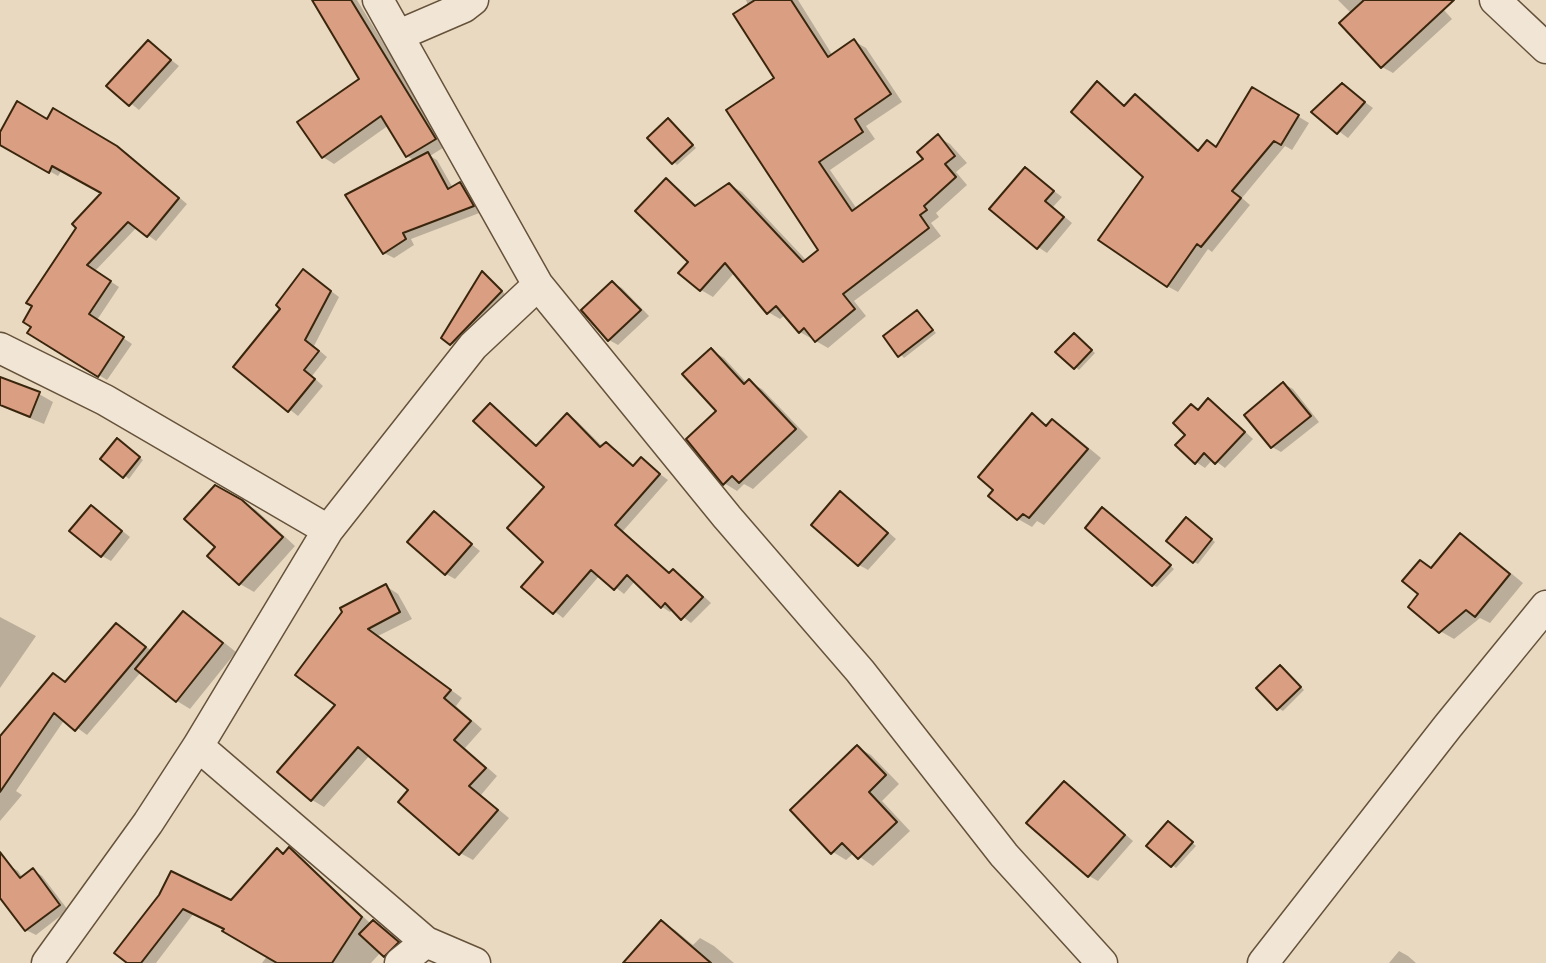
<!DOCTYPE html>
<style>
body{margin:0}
canvas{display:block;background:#e9d9c0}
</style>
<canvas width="1546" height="963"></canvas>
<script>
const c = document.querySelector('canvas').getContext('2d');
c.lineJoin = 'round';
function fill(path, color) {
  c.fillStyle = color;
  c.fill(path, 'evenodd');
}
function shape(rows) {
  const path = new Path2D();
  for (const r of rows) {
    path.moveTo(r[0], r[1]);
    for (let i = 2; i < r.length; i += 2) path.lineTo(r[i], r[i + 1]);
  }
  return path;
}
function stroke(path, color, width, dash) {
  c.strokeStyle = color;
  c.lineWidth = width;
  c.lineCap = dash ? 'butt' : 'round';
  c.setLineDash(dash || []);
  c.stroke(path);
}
fill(shape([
 [314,0,357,0,446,146,430,156,437,160,453,188,460,184,469,189,482,212,411,239,414,245,394,258,384,253,415,161,407,156,389,125,334,164,323,157,361,79],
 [746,0,798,0,833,56,854,41,866,48,902,102,866,126,875,139,830,170,857,209,925,159,938,137,950,144,967,163,956,172,967,185,936,213,939,217,931,223,941,236,854,301,866,316,828,348,800,332,785,315,780,319,768,312,735,272,713,297,701,290,666,180,678,188,698,207,730,185,742,192,807,261,821,251,776,78],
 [1338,0,1435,0,1452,19,1393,73,1382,67,1352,14],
 [148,42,179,66,139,110,109,86],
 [1097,84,1126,106,1136,96,1146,102,1200,151,1217,148,1253,89,1309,123,1292,150,1285,146,1242,198,1250,205,1212,252,1208,249,1178,292,1167,286,1145,176],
 [1342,85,1373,108,1348,138,1313,112],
 [63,115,127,153,187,204,156,241,137,227,95,271,119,287,97,320,132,344,107,380,29,333,104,193,62,170,58,176,0,143,0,135],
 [668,120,696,148,677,165,650,138],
 [1025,169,1062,197,1053,207,1072,223,1047,253,1038,247],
 [486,276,505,294,455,346,451,343],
 [312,277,339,297,314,346,327,357,312,376,323,386,298,416,235,367],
 [613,283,622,288,649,316,618,345,609,340],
 [917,312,936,333,904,358,885,337],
 [1078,338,1095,353,1079,370,1058,352],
 [711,350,724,358,747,383,749,382,762,389,808,437,753,489,744,484,737,491,724,483],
 [0,379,39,394,53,402,44,424,0,406],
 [1284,384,1293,389,1319,422,1281,452,1272,447],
 [1209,400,1218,406,1253,439,1225,468,1213,459,1205,468,1196,462,1187,435,1191,406,1199,410],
 [490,405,499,410,538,447,567,415,576,420,603,447,606,444,615,449,635,467,641,460,668,480,623,531,671,574,673,571,682,576,711,603,691,623,673,609,670,612,662,607,635,581,624,594,600,575,563,618,524,587,546,562,547,487],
 [1032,416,1049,426,1052,421,1066,429,1101,458,1044,525,1037,521,1032,527,1018,519,991,496],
 [121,443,143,460,129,479,103,459],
 [216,487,256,510,295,546,254,592,240,584,218,547],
 [841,493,850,498,896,539,868,570,859,565,813,525],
 [1107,512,1174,569,1157,587,1153,585],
 [100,513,130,537,111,561,102,556],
 [434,514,480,551,455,579,446,574],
 [1191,522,1215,542,1198,564,1194,562],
 [1460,535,1474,543,1523,583,1490,623,1480,618,1454,639,1440,631,1420,562,1433,569],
 [386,586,398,594,412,619,378,636,462,698,456,706,482,729,465,748,497,776,481,795,509,818,473,860,460,853,410,790,370,755,324,807,312,800,338,705,297,675],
 [183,613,197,621,236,652,190,709,177,701,141,672,87,735,65,719,16,791,22,795,0,821,0,739,54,675,67,683,117,625,152,651],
 [0,617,36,636,0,688],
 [1284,669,1304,690,1283,711,1278,708],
 [857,747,871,755,899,784,882,801,910,831,873,866,854,853,846,860,833,852],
 [1064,783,1073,788,1133,841,1098,881,1089,876],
 [1172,826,1196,846,1176,868,1149,846],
 [289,849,299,855,371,924,373,922,384,928,408,948,395,961,381,952,371,963,262,963,268,955,226,929,194,913,156,963,130,963,161,896,231,902],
 [8,865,18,871,23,878,33,870,42,876,68,910,36,935,26,930,0,895,0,871],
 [661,922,675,930,693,945,700,938,714,946,734,963,625,963],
 [1399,951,1408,956,1416,963,1389,963]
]), '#0003');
const building = shape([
 [312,0,351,0,436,139,406,157,381,116,322,158,297,122,359,79,312,0],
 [755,0,791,0,828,57,854,39,891,94,855,119,863,132,819,162,852,211,923,159,917,152,938,134,955,156,945,164,956,177,924,206,927,210,920,215,929,228,843,294,855,309,815,342,804,328,799,333,776,306,767,314,725,263,700,291,678,273,688,262,635,211,666,178,695,206,729,183,803,262,818,250,726,110,774,78,733,14,755,0],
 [1364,0,1454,0,1381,68,1339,23,1364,0],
 [148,40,171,60,129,106,106,86,148,40],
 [1097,81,1124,106,1135,94,1198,151,1207,140,1216,147,1252,87,1299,115,1281,145,1274,141,1232,191,1241,198,1201,247,1197,244,1167,287,1098,240,1143,177,1071,112,1097,81],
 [1342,83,1365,102,1337,134,1311,112,1342,83],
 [17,101,47,119,53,108,117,146,179,198,147,237,128,222,87,265,111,281,89,314,124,337,98,377,27,333,31,327,23,322,32,306,26,303,76,228,72,224,101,193,52,166,49,173,0,145,0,132,17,101],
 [668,118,693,145,672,164,647,138,668,118],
 [428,152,448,189,460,182,474,206,403,233,406,239,383,254,345,195,428,152],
 [1025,167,1054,191,1045,201,1064,217,1037,249,989,209,1025,167],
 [303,269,331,291,305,340,319,351,304,370,315,379,288,412,233,367,280,309,276,305,303,269],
 [482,271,502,291,450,345,441,338,482,271],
 [612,281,641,310,608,341,581,310,612,281],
 [917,310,933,330,898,357,883,336,917,310],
 [1074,333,1092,350,1074,369,1055,352,1074,333],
 [711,348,744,384,749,379,796,429,739,483,732,476,723,485,686,439,716,411,682,374,711,348],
 [0,377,40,392,30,417,0,405,0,377],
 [1283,382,1311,416,1271,448,1244,415,1283,382],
 [1208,398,1245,432,1215,464,1204,453,1195,464,1175,445,1185,435,1173,423,1191,404,1198,410,1208,398],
 [490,403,536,446,567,413,600,447,606,442,633,466,641,457,660,474,615,525,669,573,673,569,703,597,681,620,665,603,661,608,627,575,614,590,591,570,553,614,521,587,543,562,507,528,544,487,473,421,490,403],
 [1032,413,1046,426,1052,419,1088,449,1029,518,1023,514,1017,520,988,496,993,490,978,477,1032,413],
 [117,438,140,457,123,478,100,459,117,438],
 [215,485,242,500,283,537,239,585,207,556,215,547,184,519,215,485],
 [840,491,888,533,858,566,811,525,840,491],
 [91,505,122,531,101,557,69,531,91,505],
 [1102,507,1171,565,1152,586,1085,528,1102,507],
 [434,511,472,544,445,575,407,542,434,511],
 [1186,517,1212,539,1193,563,1166,541,1186,517],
 [1460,533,1510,574,1475,617,1466,610,1439,633,1408,607,1418,594,1402,581,1420,560,1431,568,1460,533],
 [386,584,400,612,368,629,451,690,444,698,471,721,454,740,486,768,469,786,498,810,459,855,398,802,408,790,358,747,311,801,277,772,335,705,295,675,342,612,340,608,386,584],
 [183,611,223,643,176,702,135,669,183,611],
 [116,623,146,647,75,731,54,713,0,792,0,736,53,673,65,682,116,623],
 [1280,665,1301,687,1277,710,1256,688,1280,665],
 [857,745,886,775,869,792,897,822,858,859,842,843,831,854,790,810,857,745],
 [1064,781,1125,835,1088,877,1026,823,1064,781],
 [1168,821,1193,842,1171,867,1146,846,1168,821],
 [289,847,362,917,332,963,277,963,222,931,224,929,183,909,141,963,127,963,114,953,159,895,171,871,231,900,277,848,283,854,289,847],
 [0,852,20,878,33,868,60,905,25,931,0,898,0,852],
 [373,920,399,942,384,957,359,934,373,920],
 [661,920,711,963,623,963,661,920]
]);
fill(building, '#da9e82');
stroke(building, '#3a250d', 2);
const minor = shape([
 [378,0,538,285,727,517,860,671,1004,855,1102,963],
 [1495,0,1546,48],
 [399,35,464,7,473,0],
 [0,348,105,400,328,530],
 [198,746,426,942,475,963],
 [47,963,148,823,198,746,328,530,473,346,538,285],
 [400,963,426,942],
 [1263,963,1448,726,1546,606]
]);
stroke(minor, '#66523a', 33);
stroke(minor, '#f1e6d6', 30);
</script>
